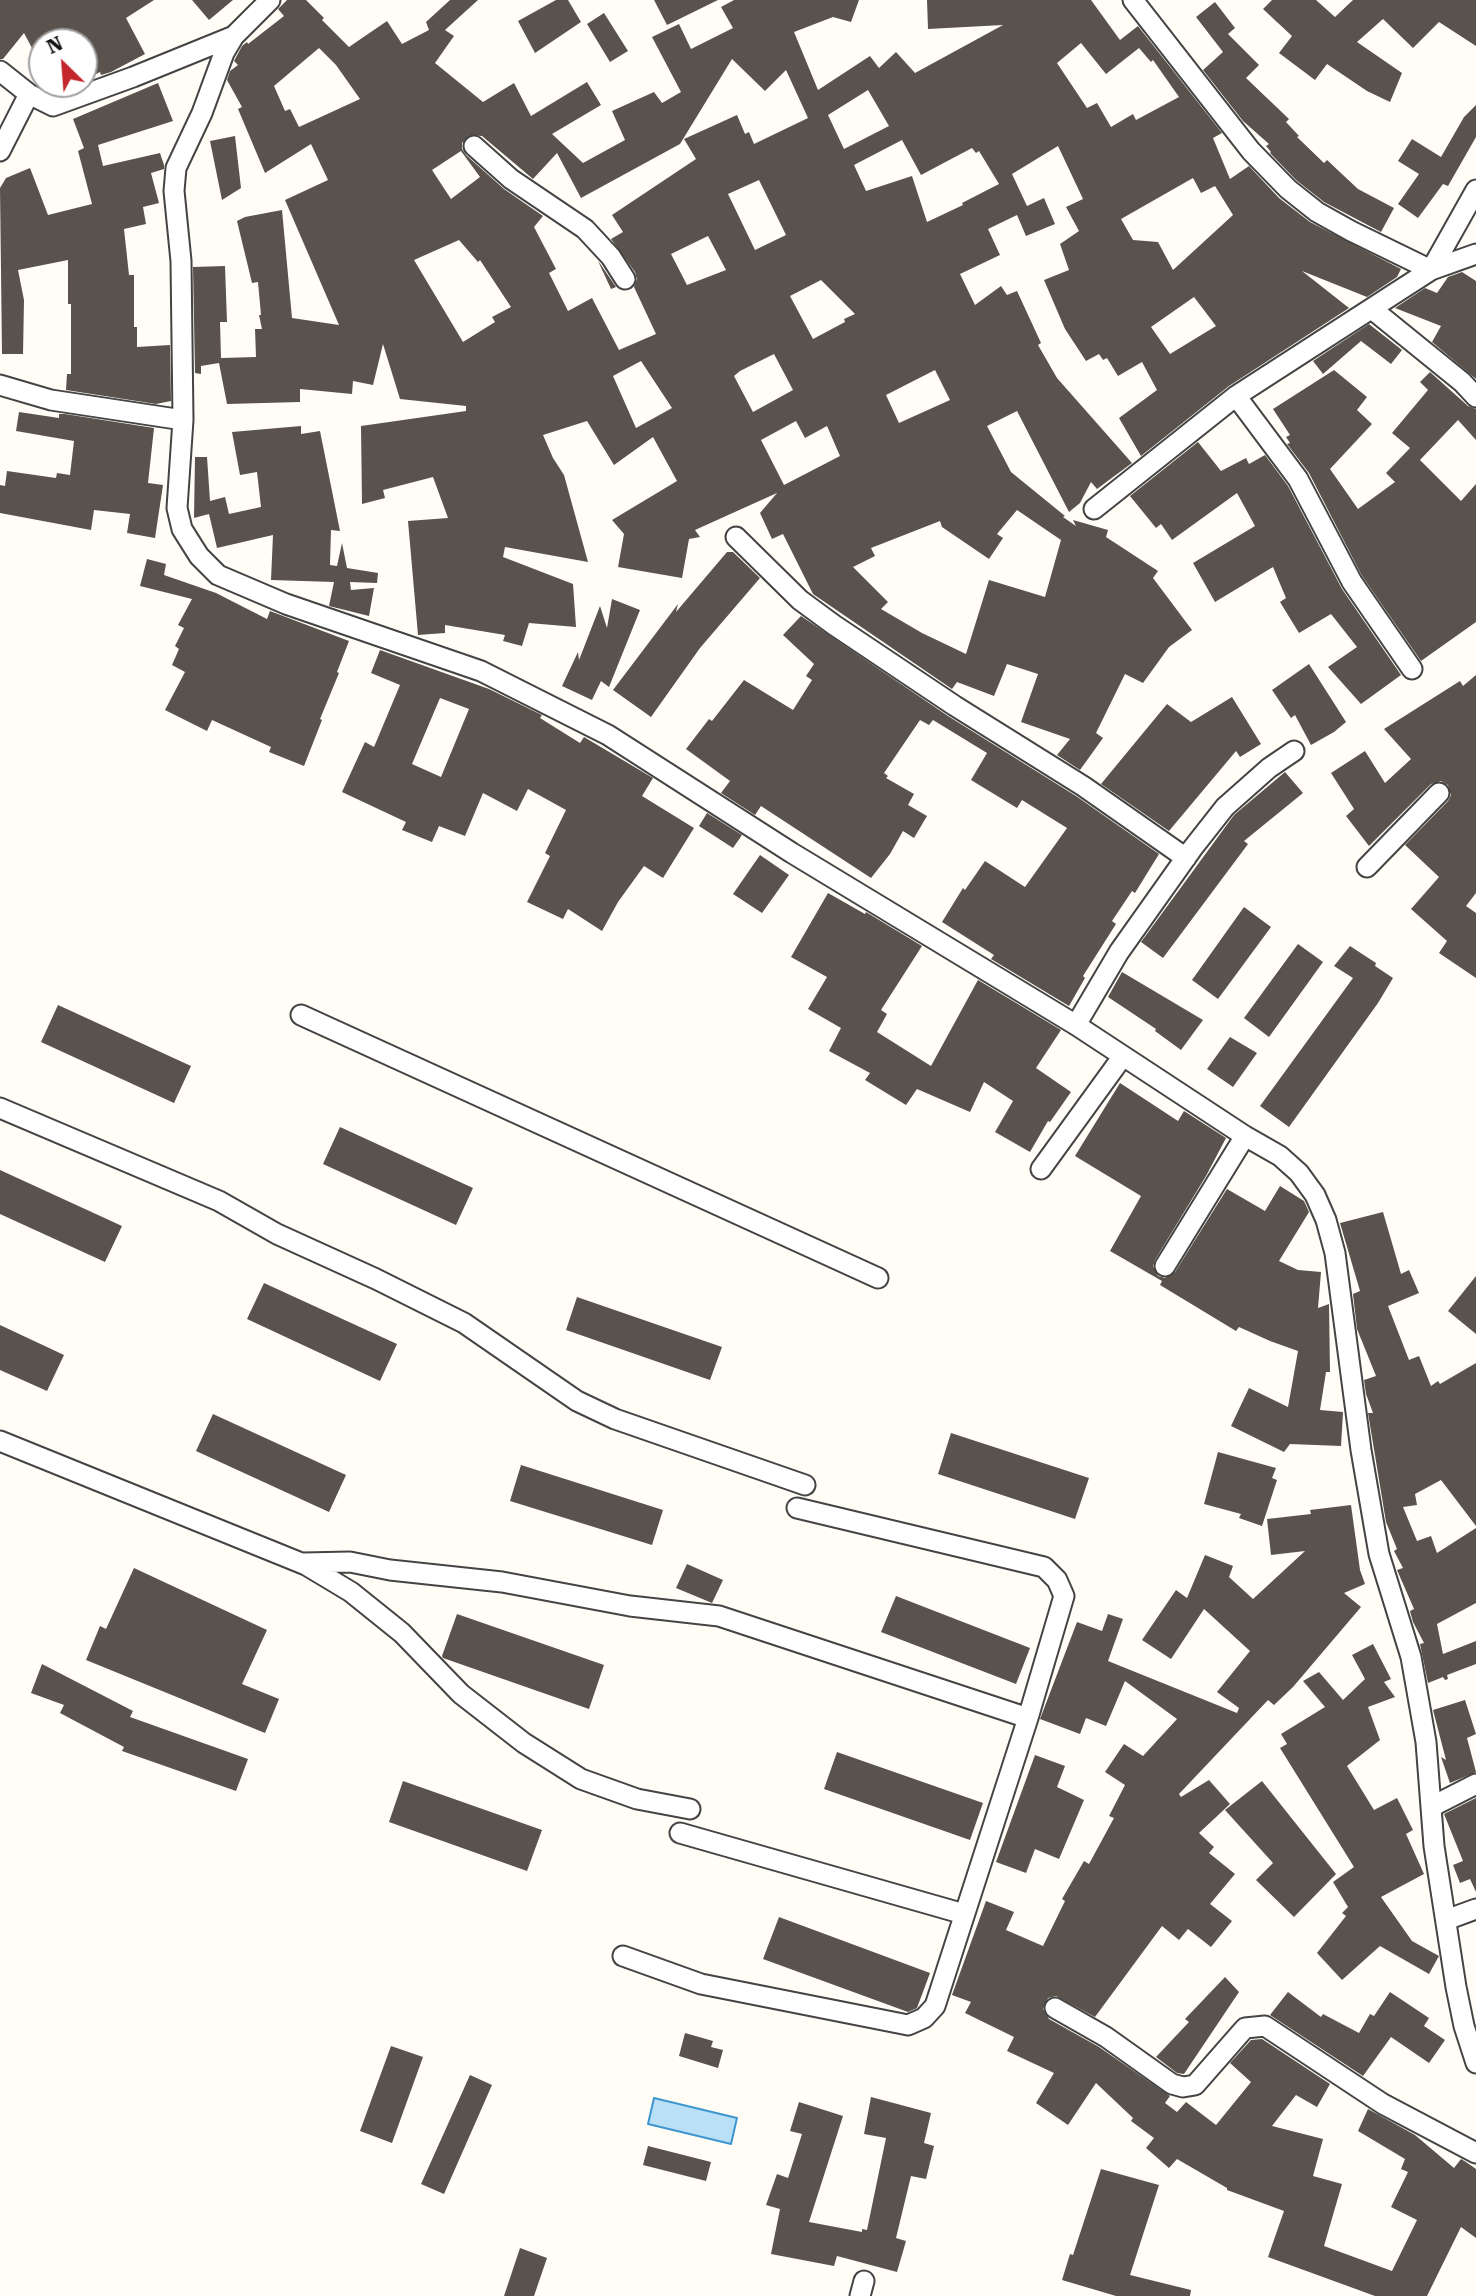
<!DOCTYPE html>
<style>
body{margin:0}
#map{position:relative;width:1476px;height:2296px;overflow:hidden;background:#fffdf5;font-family:"Roboto Serif",serif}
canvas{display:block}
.north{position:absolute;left:28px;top:28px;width:70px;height:70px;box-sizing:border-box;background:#fff;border:2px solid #a0a0a0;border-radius:50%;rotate:335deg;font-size:19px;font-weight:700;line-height:28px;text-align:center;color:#111}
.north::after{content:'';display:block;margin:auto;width:24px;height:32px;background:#c4262e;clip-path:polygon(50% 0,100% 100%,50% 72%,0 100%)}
</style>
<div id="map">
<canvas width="1476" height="2296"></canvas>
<div class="north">N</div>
</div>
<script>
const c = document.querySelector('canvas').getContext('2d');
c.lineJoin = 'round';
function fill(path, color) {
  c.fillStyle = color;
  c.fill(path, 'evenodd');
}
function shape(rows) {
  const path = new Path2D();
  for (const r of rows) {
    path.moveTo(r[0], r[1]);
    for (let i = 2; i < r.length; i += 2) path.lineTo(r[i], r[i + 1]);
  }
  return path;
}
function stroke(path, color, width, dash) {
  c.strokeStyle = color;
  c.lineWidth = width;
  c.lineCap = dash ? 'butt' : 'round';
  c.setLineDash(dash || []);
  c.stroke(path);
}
const water = shape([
 [654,2098,737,2118,731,2144,648,2124,654,2098]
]);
fill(water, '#b9e0f7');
stroke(water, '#3f96cf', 2);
fill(shape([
 [0,0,154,0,126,18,145,54,111,72,101,75,100,72,84,80,84,42,44,42,42,37,42,67,24,33,3,59,0,59],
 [192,0,233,0,209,20],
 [287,0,306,0,324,18,322,20,349,47,387,21,402,44,429,30,426,22,450,0,478,0,445,30,454,36,435,63,483,102,514,83,531,116,587,82,601,105,552,134,583,163,625,140,612,111,654,92,662,103,681,92,652,37,679,24,691,49,733,28,721,7,734,0,859,0,851,22,833,17,794,32,818,90,870,56,879,68,896,52,915,73,1003,25,928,29,927,0,1091,0,1120,40,1138,26,1222,133,1213,138,1230,179,1249,166,1279,198,1310,222,1401,269,1397,277,1367,297,1302,271,1349,308,1229,386,1141,456,1119,418,1157,390,1142,362,1118,376,1107,358,1103,360,1099,354,1086,361,1065,329,1044,280,1069,270,1060,244,1079,231,1066,207,1083,199,1058,146,1012,174,1027,206,1044,198,1055,224,1026,236,1017,215,988,229,1000,255,960,274,975,305,1001,286,1007,295,1017,291,1041,343,1038,345,1057,378,1132,463,1097,489,1091,482,1080,503,1069,512,1017,411,987,426,1011,472,1065,516,1063,517,1076,526,1073,520,1108,530,1106,537,1158,571,1153,578,1192,630,1169,647,1143,683,1125,674,1096,733,1103,738,1080,770,1057,755,1070,739,1021,722,1038,674,1007,664,994,696,957,682,952,689,813,594,783,534,772,539,760,513,777,493,695,530,700,537,689,539,682,578,618,567,624,534,612,520,677,481,653,437,614,465,587,421,543,435,553,458,564,475,588,562,505,547,503,557,573,584,576,627,529,623,522,646,503,641,505,635,445,625,445,633,418,635,408,521,448,518,433,477,383,490,385,498,362,504,361,426,466,411,466,406,400,399,383,344,373,385,353,381,352,394,300,389,300,402,227,404,219,363,201,366,201,374,195,373,193,267,225,266,227,322,220,322,221,358,256,357,255,329,262,329,259,315,261,315,258,282,252,283,237,221,245,217,282,210,292,318,339,325,285,200,328,180,311,144,265,173,238,109,242,107,227,80,230,71,238,65,234,61,242,46,247,42,248,44,284,16,278,9],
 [1081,43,1106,74,1139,48,1151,62,1153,60,1179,97,1136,120,1133,114,1111,127,1097,103,1087,108,1057,63],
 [319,48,336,65,360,99,299,127,290,109,285,111,274,86],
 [732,59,765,91,786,70,808,118,754,144,749,132,745,134,737,115,684,139,696,159,612,215,623,232,611,239,635,272,637,279,634,287,656,334,619,350,592,298,568,311,549,273,556,269,534,227,543,216,504,189,466,155,462,149,462,143,470,135,482,136,533,179,557,153,581,198,680,144],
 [868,90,889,126,844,149,828,115],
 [902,140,921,175,972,148,976,153,979,151,999,184,962,203,963,205,927,222,912,176,866,191,854,165],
 [461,151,480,177,451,199,432,170],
 [1193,178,1201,193,1215,186,1233,215,1173,270,1158,242,1133,240,1121,219],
 [759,180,786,235,755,250,728,194],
 [708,236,726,270,687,285,671,254],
 [459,240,478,262,480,260,511,307,492,317,495,322,463,342,414,260],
 [821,280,855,314,844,319,845,322,813,339,790,296],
 [1194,297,1216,326,1170,354,1151,327],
 [774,354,793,390,753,412,734,376,740,371],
 [641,361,672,408,636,428,613,376],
 [935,370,950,400,899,423,886,395],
 [796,421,805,438,827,426,840,456,784,485,761,440],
 [1017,510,1061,540,1045,597,989,580,966,654,922,633,881,609,888,602,853,567,875,556,871,548,940,521,942,527,989,559,1003,538,997,534],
 [556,0,568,0,581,22,535,53,518,21],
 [654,0,718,0,667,25],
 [1272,0,1316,0,1335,17,1353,0,1476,0,1476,46,1439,22,1413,48,1383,19,1357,42,1402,73,1390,102,1367,91,1327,64,1315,80,1279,53,1292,36,1263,9],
 [1215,2,1235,28,1228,34,1259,65,1246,78,1289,119,1286,122,1299,136,1297,137,1324,163,1327,160,1358,189,1394,208,1381,232,1324,202,1296,180,1270,153,1271,152,1266,146,1269,144,1243,121,1203,70,1223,52,1196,17],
 [604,13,628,51,610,62,587,24],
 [158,83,173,121,98,145,103,166,160,153,164,165,164,169,151,173,159,203,143,207,146,224,124,229,129,275,134,275,134,327,137,327,137,347,170,345,171,401,156,404,66,390,67,374,71,374,71,304,68,304,68,260,18,270,24,300,23,354,2,354,0,188,6,178,30,168,48,215,92,204,78,151,84,148,73,119],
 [1476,105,1476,137,1448,186,1443,184,1418,218,1398,204,1419,174,1398,161,1412,139,1441,157,1464,117],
 [235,136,241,188,222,200,210,141],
 [598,261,601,265,616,287,611,289],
 [1462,272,1476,281,1476,379,1432,342,1441,326,1395,308,1425,288,1437,293,1448,277],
 [1369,324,1402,350,1391,364,1361,341,1323,374,1313,361],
 [1334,370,1367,397,1357,410,1372,424,1330,469,1358,509,1395,482,1386,473,1410,448,1392,433,1428,390,1420,382,1430,372,1468,406,1476,409,1476,440,1458,420,1420,460,1461,501,1476,484,1476,622,1421,661,1362,576,1309,473,1287,444,1290,443,1286,437,1290,435,1273,409],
 [19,412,59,418,59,414,65,414,154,428,148,483,163,485,155,538,127,533,130,514,94,510,91,530,0,513,0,485,5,486,7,471,56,478,57,473,70,475,74,441,16,431],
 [301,426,301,434,320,431,340,531,331,530,330,565,337,566,342,543,347,568,378,573,377,583,350,582,351,590,374,588,369,616,329,606,334,582,271,580,273,535,217,548,209,514,194,518,195,457,207,457,210,501,225,497,229,514,261,507,257,472,240,475,232,432],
 [1198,442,1221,471,1246,458,1249,464,1265,455,1288,486,1342,589,1401,675,1361,704,1328,667,1357,647,1331,614,1299,633,1280,602,1286,598,1273,567,1215,602,1193,563,1255,526,1237,493,1172,540,1161,524,1156,528,1130,496],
 [727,552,733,552,760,578,700,648,651,717,613,690,678,604,676,612],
 [147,559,166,564,164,575,216,593,267,619,270,611,349,641,337,672,339,673,320,719,322,720,304,766,269,752,271,747,212,720,207,731,165,710,185,672,172,665,179,649,175,646,184,628,178,625,192,599,140,586],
 [612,599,640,610,609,687,601,681,592,700,562,686,578,652,579,660,600,606,607,628],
 [801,616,948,716,1076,796,1159,854,1135,893,1132,891,1112,921,1116,924,1083,976,1085,978,1069,1006,991,959,994,955,942,922,963,888,965,890,985,861,1025,887,1067,828,1022,800,1017,808,971,780,987,753,933,720,929,725,920,720,884,773,888,776,886,778,914,794,908,805,927,816,914,838,903,831,890,854,871,878,761,806,755,815,721,793,730,781,686,749,709,719,712,721,744,680,793,710,812,680,806,676,814,664,783,635],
 [380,650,489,689,542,715,540,718,580,743,584,737,653,778,642,796,694,828,663,878,644,866,618,902,602,931,568,909,563,919,527,902,550,856,545,853,566,810,528,789,517,811,483,793,465,836,439,826,432,842,402,830,406,822,342,792,365,742,374,747,400,685,371,673],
 [440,698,469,709,441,777,412,764],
 [1309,664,1346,722,1334,732,1311,745,1295,715,1291,718,1272,690],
 [1476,675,1476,893,1466,906,1476,913,1476,978,1439,953,1447,941,1411,909,1439,877,1405,845,1448,801,1451,795,1448,785,1441,781,1431,784,1369,846,1346,816,1354,809,1331,773,1365,751,1385,783,1411,759,1384,729,1460,681,1463,686],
 [1232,697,1261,744,1240,757,1236,751,1169,831,1101,784,1167,704,1191,722],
 [1285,772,1303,793,1244,841,1248,844,1163,958,1141,942,1234,815],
 [707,813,742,835,733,848,699,826],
 [760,855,789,875,762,913,733,894],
 [828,893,865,914,866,912,922,946,881,1010,887,1014,877,1032,931,1066,978,980,1061,1030,1036,1068,1071,1092,1050,1122,1048,1121,1030,1152,995,1132,1013,1101,984,1082,970,1112,917,1089,906,1105,865,1080,870,1073,829,1051,841,1028,808,1009,827,977,791,957],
 [1244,907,1271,927,1218,999,1192,980],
 [1298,944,1323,962,1269,1037,1244,1018],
 [1350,946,1376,963,1375,966,1393,978,1378,1003,1289,1127,1260,1106,1353,978,1334,966],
 [1122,972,1203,1020,1181,1050,1155,1031,1156,1029,1108,997],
 [58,1005,191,1066,174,1103,41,1042],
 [1230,1037,1257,1053,1233,1087,1207,1069],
 [1120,1083,1178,1121,1184,1111,1226,1138,1206,1176,1155,1260,1153,1266,1158,1276,1165,1278,1175,1272,1227,1189,1265,1211,1280,1186,1304,1201,1309,1212,1279,1261,1298,1270,1321,1272,1318,1308,1329,1304,1330,1372,1326,1372,1320,1410,1343,1412,1341,1446,1290,1444,1284,1452,1231,1426,1249,1388,1288,1407,1298,1351,1270,1341,1239,1327,1236,1331,1160,1285,1162,1281,1110,1251,1141,1196,1075,1156],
 [340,1127,473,1188,456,1225,323,1164],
 [0,1170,122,1226,105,1262,0,1214],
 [1383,1212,1401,1274,1409,1270,1419,1293,1388,1306,1409,1360,1419,1356,1431,1386,1438,1381,1440,1384,1476,1363,1476,1526,1441,1480,1415,1494,1417,1505,1403,1507,1417,1541,1431,1536,1437,1553,1476,1528,1476,1603,1437,1624,1443,1654,1476,1641,1476,1664,1447,1675,1448,1679,1445,1680,1443,1677,1428,1683,1420,1644,1424,1643,1413,1622,1410,1611,1414,1609,1397,1570,1403,1568,1394,1551,1397,1549,1386,1522,1368,1413,1373,1413,1366,1394,1364,1380,1376,1376,1357,1329,1353,1294,1360,1291,1340,1223],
 [1476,1276,1476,1334,1448,1311],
 [264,1283,397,1344,380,1381,247,1319],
 [577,1297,722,1347,710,1380,566,1330],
 [0,1325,64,1355,47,1391,0,1370],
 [213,1414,346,1475,329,1512,196,1451],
 [951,1433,1089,1478,1075,1519,938,1474],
 [1218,1452,1276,1468,1272,1478,1277,1480,1262,1526,1239,1518,1241,1514,1204,1504],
 [521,1465,663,1510,652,1545,510,1501],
 [1351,1505,1360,1570,1365,1584,1344,1593,1361,1607,1293,1687,1274,1705,1268,1700,1179,1794,1181,1797,1209,1780,1230,1804,1199,1833,1214,1847,1209,1853,1235,1874,1210,1904,1232,1921,1211,1947,1188,1929,1179,1940,1162,1926,1095,2017,1056,1996,1048,1998,1043,2009,1049,2019,1099,2047,1170,2096,1165,2103,1177,2112,1186,2102,1216,2125,1251,2082,1230,2063,1251,2040,1262,2039,1330,2084,1317,2107,1296,2095,1272,2126,1323,2139,1313,2176,1342,2184,1324,2246,1392,2271,1417,2220,1391,2207,1408,2172,1401,2169,1405,2159,1358,2131,1368,2109,1415,2135,1454,2168,1461,2159,1466,2162,1476,2169,1476,2238,1461,2227,1427,2296,1375,2296,1268,2257,1284,2211,1227,2190,1227,2188,1177,2159,1169,2168,1146,2148,1154,2138,1131,2121,1133,2118,1096,2083,1068,2125,1036,2103,1054,2073,1007,2051,1014,2037,965,2013,971,2002,952,1995,986,1901,1014,1912,1006,1930,1043,1946,1065,1901,1062,1899,1084,1861,1089,1864,1114,1818,1109,1816,1125,1785,1105,1772,1124,1744,1143,1756,1177,1719,1125,1681,1106,1726,1086,1718,1080,1734,1040,1719,1077,1622,1102,1631,1108,1614,1123,1619,1108,1661,1237,1713,1239,1708,1217,1692,1250,1651,1204,1609,1171,1659,1142,1640,1176,1590,1187,1598,1205,1555,1233,1566,1229,1577,1253,1599,1305,1551,1271,1555,1267,1519,1311,1514,1310,1510],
 [687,1564,723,1580,712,1603,676,1588],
 [134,1568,267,1630,242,1684,279,1699,265,1733,86,1660,100,1626,106,1629],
 [896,1596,1030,1648,1016,1684,881,1632],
 [457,1614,604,1665,589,1709,443,1658,442,1656],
 [1373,1644,1391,1679,1384,1682,1395,1697,1368,1707,1380,1740,1347,1766,1374,1810,1397,1798,1413,1830,1406,1834,1424,1874,1381,1897,1412,1941,1439,1956,1429,1974,1380,1946,1342,1980,1317,1953,1346,1916,1342,1913,1348,1907,1333,1882,1354,1867,1280,1748,1287,1744,1281,1734,1325,1707,1303,1681,1319,1672,1343,1700,1365,1679,1352,1655],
 [42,1664,133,1711,130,1717,248,1759,236,1791,122,1751,124,1747,60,1713,64,1705,31,1693],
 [1465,1700,1476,1734,1467,1738,1476,1772,1450,1783,1441,1757,1446,1760,1433,1710],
 [837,1752,983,1803,970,1840,824,1789],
 [1035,1755,1065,1766,1057,1787,1084,1800,1059,1859,1035,1849,1026,1873,996,1862],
 [403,1781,542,1830,527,1871,389,1822],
 [1262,1781,1336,1874,1294,1917,1256,1880,1273,1863,1225,1810],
 [1476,1798,1476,1892,1470,1879,1460,1883,1453,1865,1463,1861,1444,1814],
 [779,1917,930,1973,917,2008,908,2012,763,1959],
 [1225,1977,1239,1992,1184,2074,1177,2073,1156,2057,1189,2022,1185,2019],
 [1288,1992,1321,2017,1323,2014,1359,2033,1370,2014,1374,2016,1390,1992,1429,2018,1424,2026,1445,2040,1429,2063,1391,2037,1363,2076,1270,2015],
 [685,2033,713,2041,711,2047,723,2050,718,2068,679,2056],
 [391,2046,423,2057,392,2143,360,2131],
 [470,2075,492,2085,444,2194,421,2184],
 [871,2097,931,2113,924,2143,934,2146,926,2179,911,2176,896,2238,906,2241,897,2272,837,2256,834,2266,771,2254,780,2209,766,2205,777,2174,788,2178,802,2134,790,2131,799,2102,843,2116,809,2222,862,2232,862,2229,867,2230,886,2138,864,2134],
 [648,2146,711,2162,706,2181,643,2165],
 [1101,2169,1159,2185,1130,2275,1191,2290,1190,2296,1116,2296,1062,2280,1070,2254,1073,2255],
 [520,2248,547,2258,534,2296,504,2296]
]), '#5a524d');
const street = shape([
 [270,0,234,36,224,53,202,113,176,168,174,191,181,261,183,420,177,508,182,529,199,556,218,575,286,604,481,671,608,735,792,853,1076,1025,1245,1136,1280,1156,1299,1173,1315,1195,1326,1220,1335,1253,1361,1450,1379,1554,1411,1657,1426,1742,1434,1846,1456,1987,1464,2026,1476,2063],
 [1133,0,1251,151,1288,189,1317,212,1351,231,1431,270,1476,190],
 [0,71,29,94,53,106,133,77,234,36],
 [474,146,511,179,585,229,611,257,625,279],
 [0,151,29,94],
 [1372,309,1462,382,1476,397],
 [0,385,51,400,183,420],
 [1236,396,1298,479,1352,582,1412,669],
 [1094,509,1236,396,1431,270,1476,254],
 [736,537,800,600,834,625,955,706,1083,786,1186,858],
 [1367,867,1439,793],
 [301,1015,878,1278],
 [1076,1025,1119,952,1192,849,1225,807,1269,768,1294,751],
 [0,1108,219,1201,277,1234,376,1279,464,1323,577,1401,615,1419,805,1485],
 [1041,1169,1123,1056],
 [1165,1266,1245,1136],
 [0,1441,306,1565,351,1592,402,1633,461,1694,524,1743,581,1779,637,1799,690,1809],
 [303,1563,350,1562,390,1570,502,1582,630,1606,719,1616,1028,1718],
 [1431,1807,1476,1784],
 [680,1833,964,1914],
 [1446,1920,1476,1909],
 [623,1956,701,1984,908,2025,924,2018,935,2006,1028,1718,1064,1596,1057,1580,1044,1567,797,1508],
 [1055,2008,1106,2037,1172,2084,1183,2087,1195,2085,1245,2028,1265,2026,1383,2104,1476,2153],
 [860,2296,864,2281]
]);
stroke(street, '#444', 23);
stroke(street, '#fff', 19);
</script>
